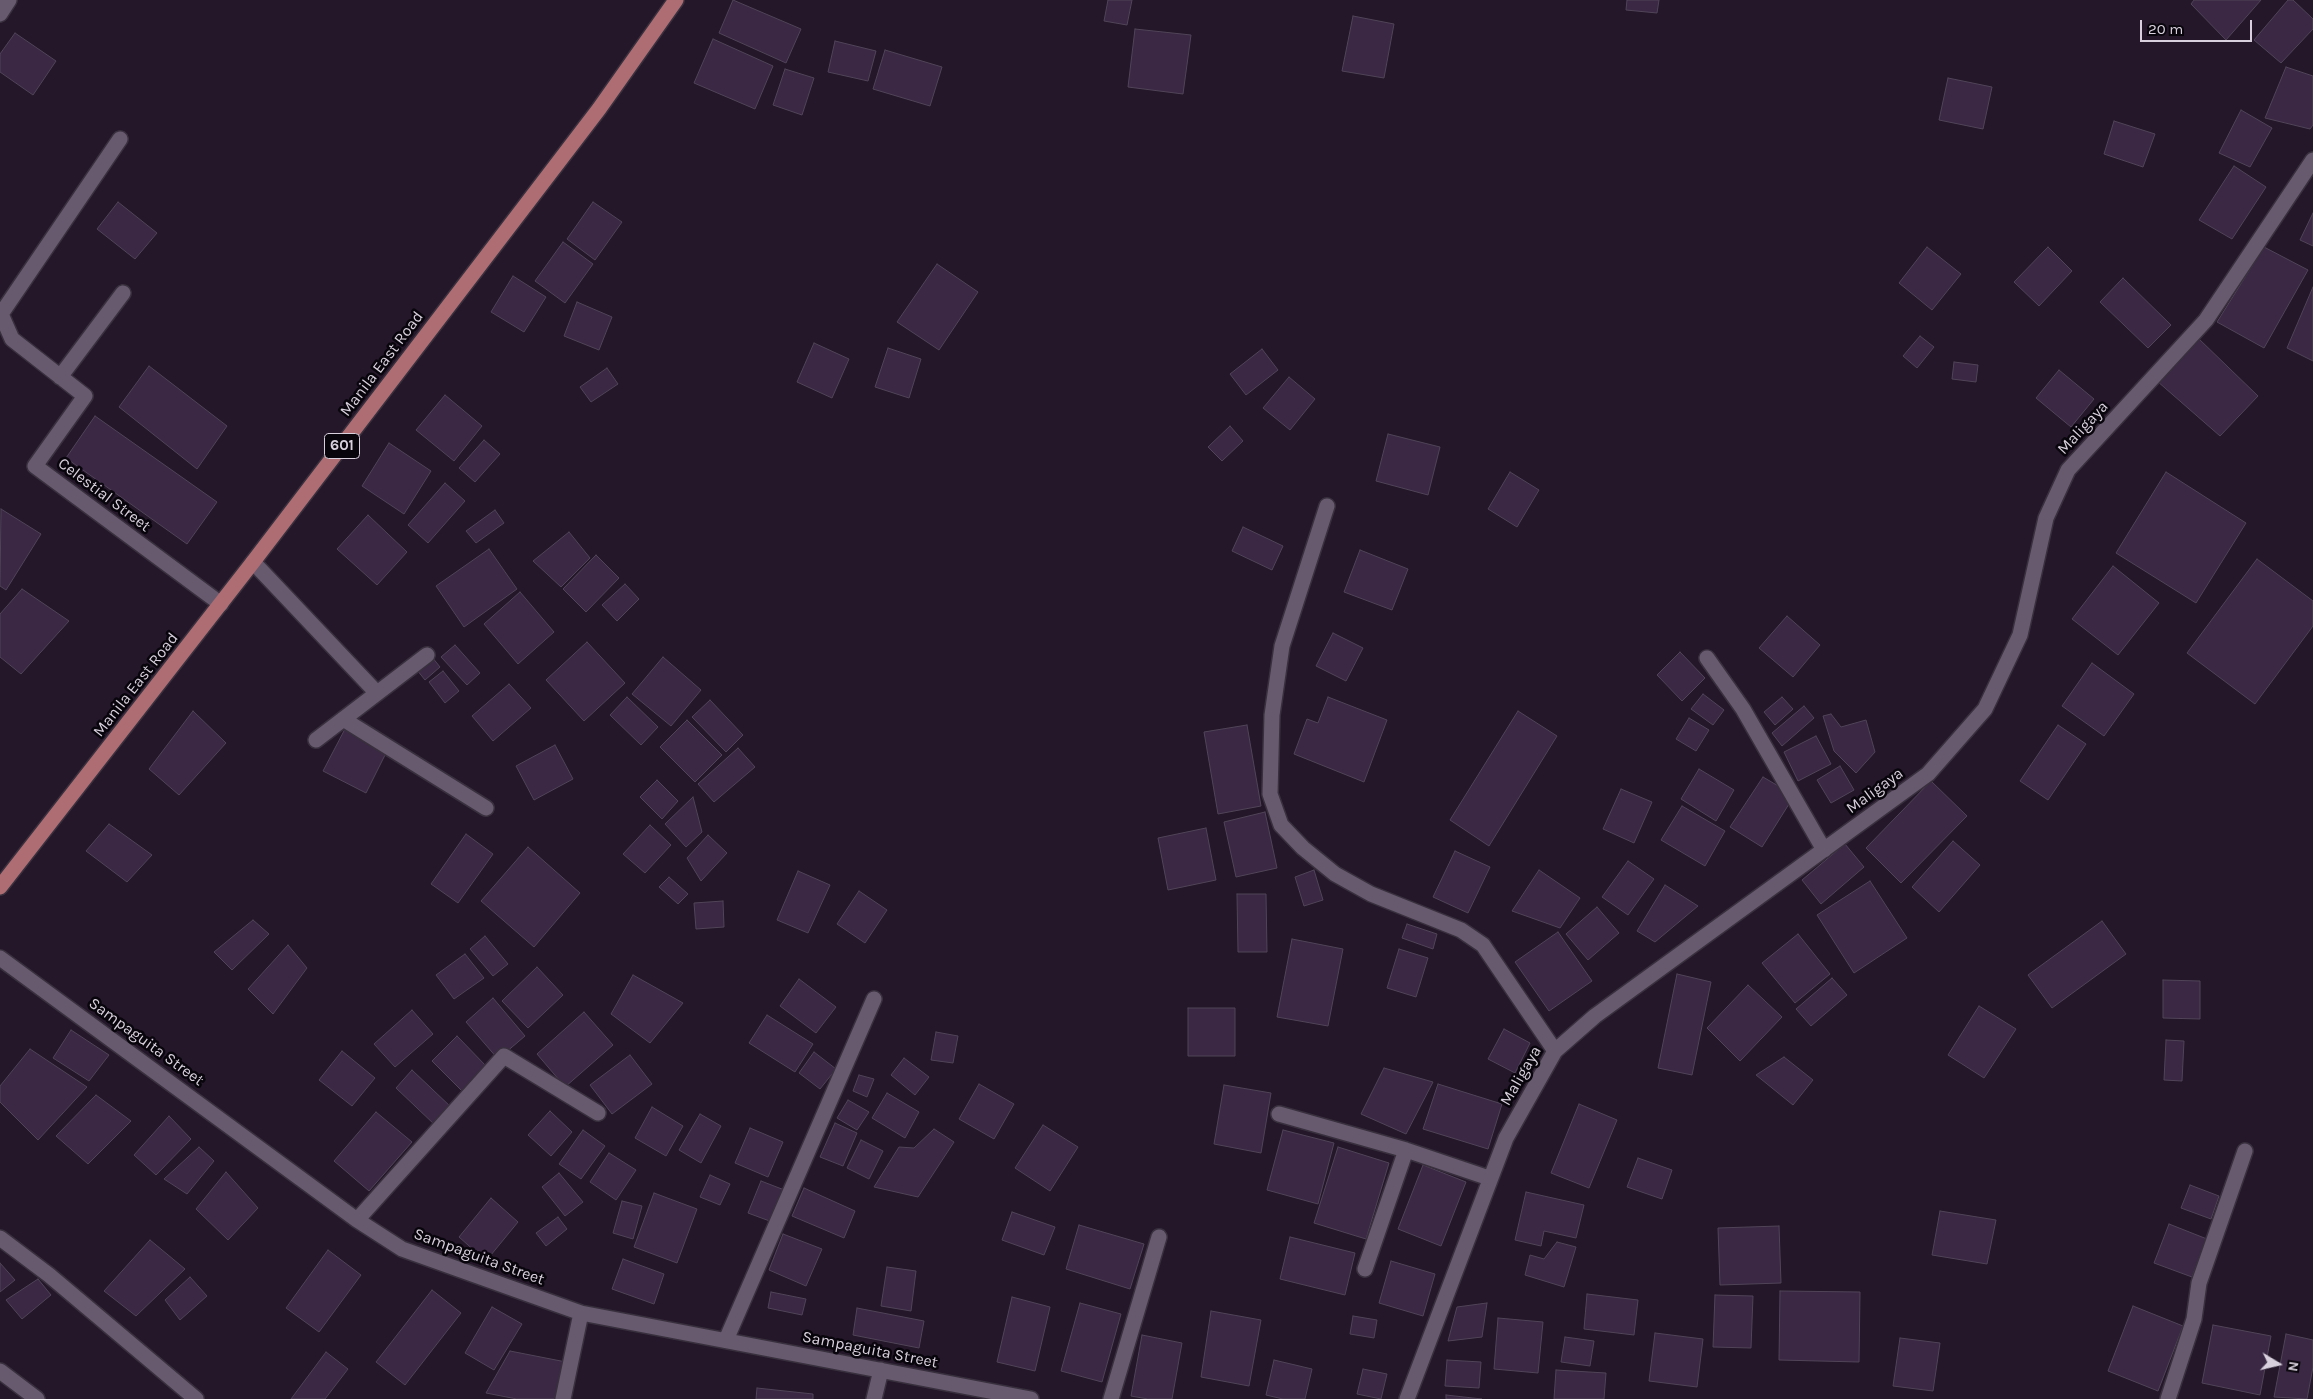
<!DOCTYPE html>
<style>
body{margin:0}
#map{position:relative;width:2313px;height:1399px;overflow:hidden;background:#231729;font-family:Karla,sans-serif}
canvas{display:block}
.north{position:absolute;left:2253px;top:1339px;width:50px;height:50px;-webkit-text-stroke:4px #09050c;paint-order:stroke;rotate:99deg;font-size:14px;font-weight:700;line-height:20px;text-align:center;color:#d8d1dd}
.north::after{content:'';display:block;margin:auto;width:18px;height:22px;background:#d8d1dd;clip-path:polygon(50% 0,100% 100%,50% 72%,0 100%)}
.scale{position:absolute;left:2140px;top:20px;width:112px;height:22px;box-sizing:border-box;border:2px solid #d8d1dd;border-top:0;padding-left:6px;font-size:15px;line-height:18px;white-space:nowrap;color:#d8d1dd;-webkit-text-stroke:4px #09050c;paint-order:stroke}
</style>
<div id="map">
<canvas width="2313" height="1399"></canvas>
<div class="north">N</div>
<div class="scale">20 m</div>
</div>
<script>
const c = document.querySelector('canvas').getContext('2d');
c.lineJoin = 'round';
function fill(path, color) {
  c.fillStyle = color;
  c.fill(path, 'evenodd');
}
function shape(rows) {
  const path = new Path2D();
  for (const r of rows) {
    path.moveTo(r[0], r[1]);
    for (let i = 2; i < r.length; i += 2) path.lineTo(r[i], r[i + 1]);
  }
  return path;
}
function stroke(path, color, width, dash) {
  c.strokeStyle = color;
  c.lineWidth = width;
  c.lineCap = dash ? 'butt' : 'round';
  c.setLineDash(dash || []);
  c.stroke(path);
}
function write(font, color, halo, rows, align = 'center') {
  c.font = font + ' Karla,sans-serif';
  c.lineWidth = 5;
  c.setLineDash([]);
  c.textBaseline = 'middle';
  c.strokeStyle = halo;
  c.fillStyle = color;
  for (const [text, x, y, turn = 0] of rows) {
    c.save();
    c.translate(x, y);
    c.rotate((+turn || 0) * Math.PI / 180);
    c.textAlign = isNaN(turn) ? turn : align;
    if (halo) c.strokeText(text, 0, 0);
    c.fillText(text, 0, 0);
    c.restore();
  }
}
const building = shape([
 [733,0,801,29,786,63,719,33,733,0],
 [1108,0,1132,0,1127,25,1104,21,1108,0],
 [1627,0,1659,0,1657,13,1626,10,1627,0],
 [2194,0,2261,0,2226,40,2191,4,2194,0],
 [2288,0,2293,0,2313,19,2313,29,2281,63,2254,40,2288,0],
 [1353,16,1394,24,1384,78,1342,71,1353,16],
 [1135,29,1191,35,1183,94,1128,87,1135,29],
 [15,33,56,61,33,95,0,72,0,54,15,33],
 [713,39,773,66,755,109,694,83,713,39],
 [835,41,876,51,868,81,828,72,835,41],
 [885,50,942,67,930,106,873,89,885,50],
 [2286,67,2313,76,2313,125,2310,129,2265,118,2286,67],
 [785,69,814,78,802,115,773,105,785,69],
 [1948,78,1992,87,1983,129,1939,120,1948,78],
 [2241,110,2272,128,2250,167,2219,153,2241,110],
 [2114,121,2155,134,2143,167,2104,154,2114,121],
 [2234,166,2266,187,2232,239,2199,220,2234,166],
 [118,202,157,233,135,259,97,229,118,202],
 [593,202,622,222,595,260,567,239,593,202],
 [2313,213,2313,246,2300,240,2313,213],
 [563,242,593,264,565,303,535,281,563,242],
 [1927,247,1961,274,1932,310,1899,283,1927,247],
 [2048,247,2072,271,2039,306,2014,282,2048,247],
 [2264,247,2308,270,2264,348,2217,322,2264,247],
 [937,264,978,292,939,350,897,322,937,264],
 [513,276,546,297,524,332,491,312,513,276],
 [2123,278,2171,325,2148,348,2100,302,2123,278],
 [2313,287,2313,361,2287,348,2313,287],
 [577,302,612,317,599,350,564,336,577,302],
 [1920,336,1934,347,1917,368,1903,356,1920,336],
 [2198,338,2258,396,2220,436,2157,381,2198,338],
 [814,343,849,359,832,398,797,382,814,343],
 [888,348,921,359,909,398,875,387,888,348],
 [1262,349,1278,370,1246,395,1230,374,1262,349],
 [1954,362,1978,365,1976,382,1952,379,1954,362],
 [149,366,227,426,197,469,119,407,149,366],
 [607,368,618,384,591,402,580,387,607,368],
 [2059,370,2094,399,2071,427,2036,398,2059,370],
 [1289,377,1315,399,1290,430,1263,408,1289,377],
 [445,395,482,426,454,461,416,430,445,395],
 [95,416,217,502,187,544,66,458,95,416],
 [1230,426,1243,441,1222,461,1208,447,1230,426],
 [1388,434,1440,447,1428,495,1376,481,1388,434],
 [484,440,500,454,475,482,459,468,484,440],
 [389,443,431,471,404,514,362,486,389,443],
 [1510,472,1539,490,1517,527,1488,509,1510,472],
 [2166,472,2246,523,2196,603,2116,553,2166,472],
 [445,483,465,501,428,543,408,525,445,483],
 [1,509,41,534,6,590,0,586,1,509],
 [495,510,504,523,476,543,466,531,495,510],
 [368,515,407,552,377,585,337,549,368,515],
 [1243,527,1283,546,1272,570,1232,551,1243,527],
 [569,532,590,558,561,587,533,561,569,532],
 [489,549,517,589,464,627,436,586,489,549],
 [1360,550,1408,569,1392,610,1344,592,1360,550],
 [596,555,619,578,586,612,563,589,596,555],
 [2257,559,2313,601,2313,626,2255,704,2187,653,2257,559],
 [2113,566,2159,603,2118,655,2072,619,2113,566],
 [625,584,639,599,617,621,602,605,625,584],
 [22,589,69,621,21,674,0,657,0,614,22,589],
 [520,592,554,632,518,664,484,624,520,592],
 [1787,616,1820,645,1793,677,1759,648,1787,616],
 [1333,633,1363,648,1346,681,1316,666,1333,633],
 [587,642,625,683,584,721,546,680,587,642],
 [455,645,480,673,467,685,441,657,455,645],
 [1680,652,1705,678,1682,701,1657,675,1680,652],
 [432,657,440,667,425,680,417,670,432,657],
 [663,657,701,690,671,726,632,694,663,657],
 [2092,663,2134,694,2104,736,2062,706,2092,663],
 [443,671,459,691,445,703,429,682,443,671],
 [509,684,531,708,493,741,472,716,509,684],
 [1703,694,1724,710,1713,725,1691,709,1703,694],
 [627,697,658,727,641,745,610,715,627,697],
 [1328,697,1387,720,1364,782,1294,754,1307,719,1318,723,1328,697],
 [1782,697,1793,709,1775,725,1764,712,1782,697],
 [710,700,743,735,726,752,692,717,710,700],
 [1804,706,1814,718,1782,746,1772,733,1804,706],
 [193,711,226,743,179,795,149,769,193,711],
 [1518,711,1557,736,1489,846,1450,820,1518,711],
 [1831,714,1841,727,1866,720,1875,752,1856,773,1834,751,1823,716,1831,714],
 [1689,718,1709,730,1696,751,1676,739,1689,718],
 [687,720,722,755,695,782,660,747,687,720],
 [1247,725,1261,806,1218,814,1204,732,1247,725],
 [2058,725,2086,744,2048,800,2020,781,2058,725],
 [345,729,387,751,366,793,323,771,345,729],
 [1816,736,1831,764,1798,781,1784,752,1816,736],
 [555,745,573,779,534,800,516,766,555,745],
 [738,748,755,767,714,802,698,784,738,748],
 [1840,766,1854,790,1831,803,1817,780,1840,766],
 [1699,769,1734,790,1716,821,1681,799,1699,769],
 [1763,777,1780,787,1789,804,1762,847,1730,827,1763,777],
 [657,780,678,801,662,819,640,797,657,780],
 [1931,781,1967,816,1901,883,1866,848,1931,781],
 [1621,789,1652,802,1634,843,1603,829,1621,789],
 [693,797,702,832,686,847,665,824,693,797],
 [1682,806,1725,831,1705,866,1661,840,1682,806],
 [1265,812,1277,868,1236,877,1224,822,1265,812],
 [109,824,152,855,127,882,86,851,109,824],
 [650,825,671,845,645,873,623,854,650,825],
 [1206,828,1216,880,1168,890,1158,838,1206,828],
 [466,834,493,854,458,903,431,884,466,834],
 [708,835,727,853,701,881,687,858,708,835],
 [1953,841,1980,865,1939,912,1912,887,1953,841],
 [1845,844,1864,867,1821,904,1802,880,1845,844],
 [528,847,580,893,534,947,481,901,528,847],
 [1455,851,1490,867,1468,913,1433,897,1455,851],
 [1628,861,1654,879,1628,915,1602,897,1628,861],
 [1314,870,1323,900,1304,906,1295,877,1314,870],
 [1539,870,1580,898,1560,928,1512,911,1539,870],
 [798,871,830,885,808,933,777,920,798,871],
 [669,877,688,894,678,904,659,887,669,877],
 [1870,881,1907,938,1854,973,1817,915,1870,881],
 [1665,885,1698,906,1655,942,1637,931,1665,885],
 [859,891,887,910,865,943,837,924,859,891],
 [1237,894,1266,894,1267,952,1238,952,1237,894],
 [723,901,724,927,696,929,694,903,723,901],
 [1597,907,1619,933,1588,960,1566,934,1597,907],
 [253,920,269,934,232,970,214,952,253,920],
 [2102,921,2126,954,2052,1008,2028,975,2102,921],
 [1407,924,1437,934,1433,949,1402,938,1407,924],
 [1558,932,1592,981,1549,1011,1515,962,1558,932],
 [1798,934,1830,974,1795,1003,1762,963,1798,934],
 [485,936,508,964,493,976,470,949,485,936],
 [1292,939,1343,949,1328,1026,1277,1017,1292,939],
 [288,945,307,968,273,1014,248,989,288,945],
 [1399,949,1428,958,1416,997,1387,988,1399,949],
 [465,954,484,978,454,999,436,975,465,954],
 [537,967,563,995,528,1028,502,1001,537,967],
 [1677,974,1711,982,1692,1075,1658,1068,1677,974],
 [633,975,683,1003,650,1043,611,1014,633,975],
 [1832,978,1847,995,1811,1026,1796,1009,1832,978],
 [799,979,836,1007,816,1033,780,1006,799,979],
 [2163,980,2200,981,2200,1019,2163,1018,2163,980],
 [1748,985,1782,1017,1740,1061,1707,1028,1748,985],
 [493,998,525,1036,498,1059,466,1022,493,998],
 [1979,1006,2016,1029,1984,1078,1948,1055,1979,1006],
 [1188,1008,1235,1008,1235,1056,1188,1056,1188,1008],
 [412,1010,433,1034,395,1067,374,1044,412,1010],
 [584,1012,613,1045,565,1087,537,1054,584,1012],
 [767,1015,813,1044,795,1072,749,1043,767,1015],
 [1504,1029,1530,1043,1515,1073,1488,1059,1504,1029],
 [71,1030,109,1055,89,1081,53,1058,71,1030],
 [936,1032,958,1036,953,1063,931,1060,936,1032],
 [457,1036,487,1067,463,1092,432,1061,457,1036],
 [2166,1040,2184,1041,2182,1081,2164,1080,2166,1040],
 [30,1049,87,1087,38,1140,0,1102,0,1086,30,1049],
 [342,1051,375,1078,352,1106,319,1080,342,1051],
 [814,1052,836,1069,820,1089,799,1073,814,1052],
 [630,1055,652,1084,612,1114,590,1085,630,1055],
 [1784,1057,1813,1080,1793,1105,1756,1075,1784,1057],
 [904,1058,929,1077,915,1095,891,1075,904,1058],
 [1384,1068,1433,1082,1406,1134,1361,1114,1384,1068],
 [412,1070,452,1108,436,1126,396,1088,412,1070],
 [859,1075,874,1079,867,1097,853,1091,859,1075],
 [979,1084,1014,1104,994,1139,959,1119,979,1084],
 [1438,1084,1502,1104,1488,1149,1423,1129,1438,1084],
 [1224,1085,1271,1093,1261,1153,1214,1144,1224,1085],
 [887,1093,919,1112,905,1138,872,1118,887,1093],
 [96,1095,131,1121,88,1164,56,1136,96,1095],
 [848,1100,869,1112,857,1130,837,1118,848,1100],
 [1579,1104,1617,1120,1589,1188,1551,1173,1579,1104],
 [652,1107,683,1126,666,1156,635,1138,652,1107],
 [550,1111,572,1132,551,1156,528,1135,550,1111],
 [376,1112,412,1142,369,1191,334,1161,376,1112],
 [700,1114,721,1126,701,1163,679,1150,700,1114],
 [169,1116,191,1139,156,1175,134,1155,169,1116],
 [835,1123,857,1133,843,1166,820,1157,835,1123],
 [1043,1125,1078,1147,1050,1191,1015,1168,1043,1125],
 [750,1128,783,1142,768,1177,735,1163,750,1128],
 [934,1129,954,1142,918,1197,874,1187,899,1147,914,1148,934,1129],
 [583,1130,605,1146,581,1179,559,1164,583,1130],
 [1283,1130,1334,1143,1318,1204,1267,1190,1283,1130],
 [861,1140,883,1151,869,1179,847,1168,861,1140],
 [199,1147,214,1161,187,1194,164,1179,199,1147],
 [1338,1147,1389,1163,1366,1239,1314,1223,1338,1147],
 [609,1153,636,1170,616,1200,590,1182,609,1153],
 [1638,1158,1672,1170,1662,1199,1627,1187,1638,1158],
 [1423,1165,1466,1182,1441,1246,1398,1229,1423,1165],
 [226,1172,258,1208,228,1240,196,1209,226,1172],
 [559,1173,583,1202,565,1216,542,1187,559,1173],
 [710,1175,730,1184,720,1205,700,1197,710,1175],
 [761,1181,787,1191,775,1223,748,1213,761,1181],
 [2190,1185,2219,1196,2211,1219,2181,1208,2190,1185],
 [804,1188,855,1211,844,1238,792,1216,804,1188],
 [1526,1192,1584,1205,1576,1238,1544,1231,1541,1246,1515,1240,1526,1192],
 [654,1193,697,1209,677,1263,634,1247,654,1193],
 [491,1198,518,1222,486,1261,459,1237,491,1198],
 [622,1201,642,1206,633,1239,613,1233,622,1201],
 [1940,1211,1996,1220,1987,1264,1932,1255,1940,1211],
 [1012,1212,1055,1227,1044,1255,1002,1240,1012,1212],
 [558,1217,567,1229,546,1246,536,1233,558,1217],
 [2169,1224,2207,1239,2192,1277,2154,1263,2169,1224],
 [1079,1225,1144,1244,1130,1289,1066,1269,1079,1225],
 [1779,1226,1781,1283,1720,1285,1718,1228,1779,1226],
 [783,1234,822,1249,806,1286,769,1270,783,1234],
 [1290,1237,1355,1253,1345,1295,1280,1279,1290,1237],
 [150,1240,185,1269,136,1316,104,1291,150,1240],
 [1557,1242,1576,1247,1564,1287,1525,1275,1530,1255,1544,1259,1557,1242],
 [328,1250,361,1275,319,1332,286,1308,328,1250],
 [623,1259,664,1274,654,1304,612,1289,623,1259],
 [1391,1261,1435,1274,1423,1316,1379,1303,1391,1261],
 [0,1263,15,1280,0,1292,0,1263],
 [887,1267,916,1271,911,1311,881,1306,887,1267],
 [190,1277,207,1296,180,1320,165,1300,190,1277],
 [38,1279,51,1295,22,1319,6,1300,38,1279],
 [432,1290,461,1313,405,1385,376,1362,432,1290],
 [1780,1291,1860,1292,1859,1362,1779,1360,1780,1291],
 [771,1292,806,1299,802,1315,768,1308,771,1292],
 [1587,1294,1638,1300,1634,1335,1584,1329,1587,1294],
 [1715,1295,1753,1296,1751,1348,1713,1347,1715,1295],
 [1012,1297,1050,1307,1035,1371,997,1362,1012,1297],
 [1080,1303,1121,1314,1102,1382,1061,1371,1080,1303],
 [1487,1303,1482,1337,1448,1341,1457,1307,1487,1303],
 [2133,1306,2183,1326,2158,1391,2108,1371,2133,1306],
 [492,1307,522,1324,494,1370,465,1353,492,1307],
 [857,1308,924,1321,919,1348,853,1335,857,1308],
 [1211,1311,1261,1320,1249,1386,1201,1377,1211,1311],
 [1353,1316,1377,1320,1374,1338,1350,1334,1353,1316],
 [1498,1318,1543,1322,1538,1373,1494,1369,1498,1318],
 [2213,1325,2271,1336,2260,1395,2202,1383,2213,1325],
 [1655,1333,1703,1339,1697,1387,1649,1381,1655,1333],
 [2286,1334,2313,1340,2313,1367,2307,1399,2274,1397,2286,1334],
 [1142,1335,1182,1343,1172,1399,1148,1399,1131,1396,1142,1335],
 [1565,1337,1594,1341,1590,1366,1561,1362,1565,1337],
 [1900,1338,1940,1343,1933,1391,1893,1386,1900,1338],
 [510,1351,566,1362,559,1399,517,1399,486,1393,510,1351],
 [326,1352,348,1369,325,1399,291,1399,326,1352],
 [1274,1360,1312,1369,1305,1399,1283,1399,1266,1395,1274,1360],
 [1447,1360,1481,1362,1479,1388,1445,1386,1447,1360],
 [1363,1369,1387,1374,1381,1399,1357,1394,1363,1369],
 [1556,1370,1606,1373,1604,1399,1554,1399,1556,1370],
 [757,1388,813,1394,813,1399,756,1399,757,1388],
 [1446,1395,1482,1399,1446,1399,1446,1395]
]);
fill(building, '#3a2844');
stroke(building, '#514458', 1);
const minor = shape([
 [0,14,9,0],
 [120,139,1,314,12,339,85,396,35,466,221,604],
 [60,377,123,293],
 [1327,506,1282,646,1272,715,1270,794,1281,825,1303,848,1335,874,1371,894,1461,930,1483,945,1555,1051],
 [253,562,376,692],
 [1707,658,1743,709,1824,850],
 [343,719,486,808],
 [316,740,427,655],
 [0,958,357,1220,402,1249,581,1313,1031,1399],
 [1279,1114,1406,1150,1489,1178],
 [357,1220,504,1056,598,1113],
 [0,1238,49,1275,196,1399],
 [1365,1269,1406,1150],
 [726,1340,874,999],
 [0,1371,37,1399],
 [563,1399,581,1313],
 [874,1399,881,1370],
 [1111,1399,1159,1237],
 [1407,1399,1506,1138,1555,1051,1595,1016,1928,774,1985,709,2020,635,2046,518,2068,470,2206,320,2313,160],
 [2168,1399,2194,1319,2199,1283,2245,1151]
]);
const major = shape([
 [0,887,253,562,599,109,676,0]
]);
stroke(minor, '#39303e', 18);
stroke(major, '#39303e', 18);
stroke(minor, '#675a6f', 15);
stroke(major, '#ae6d73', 15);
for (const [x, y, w] of [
 [342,446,35]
]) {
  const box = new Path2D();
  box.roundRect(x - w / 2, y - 12.5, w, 25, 4);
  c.fillStyle = '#09050c';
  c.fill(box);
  stroke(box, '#d8d1dd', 1);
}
write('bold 15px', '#d8d1dd', null, [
 ["601",342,446]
]);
write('16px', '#d8d1dd', '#09050c', [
 ["Manila East Road",382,364,-53],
 ["Maligaya",2083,428,-47],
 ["Celestial Street",104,495,37],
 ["Manila East Road",136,685,-52],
 ["Maligaya",1875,791,-36],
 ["Sampaguita Street",146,1042,36],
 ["Maligaya",1521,1076,-60],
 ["Sampaguita Street",479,1257,20],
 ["Sampaguita Street",870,1350,11]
]);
</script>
